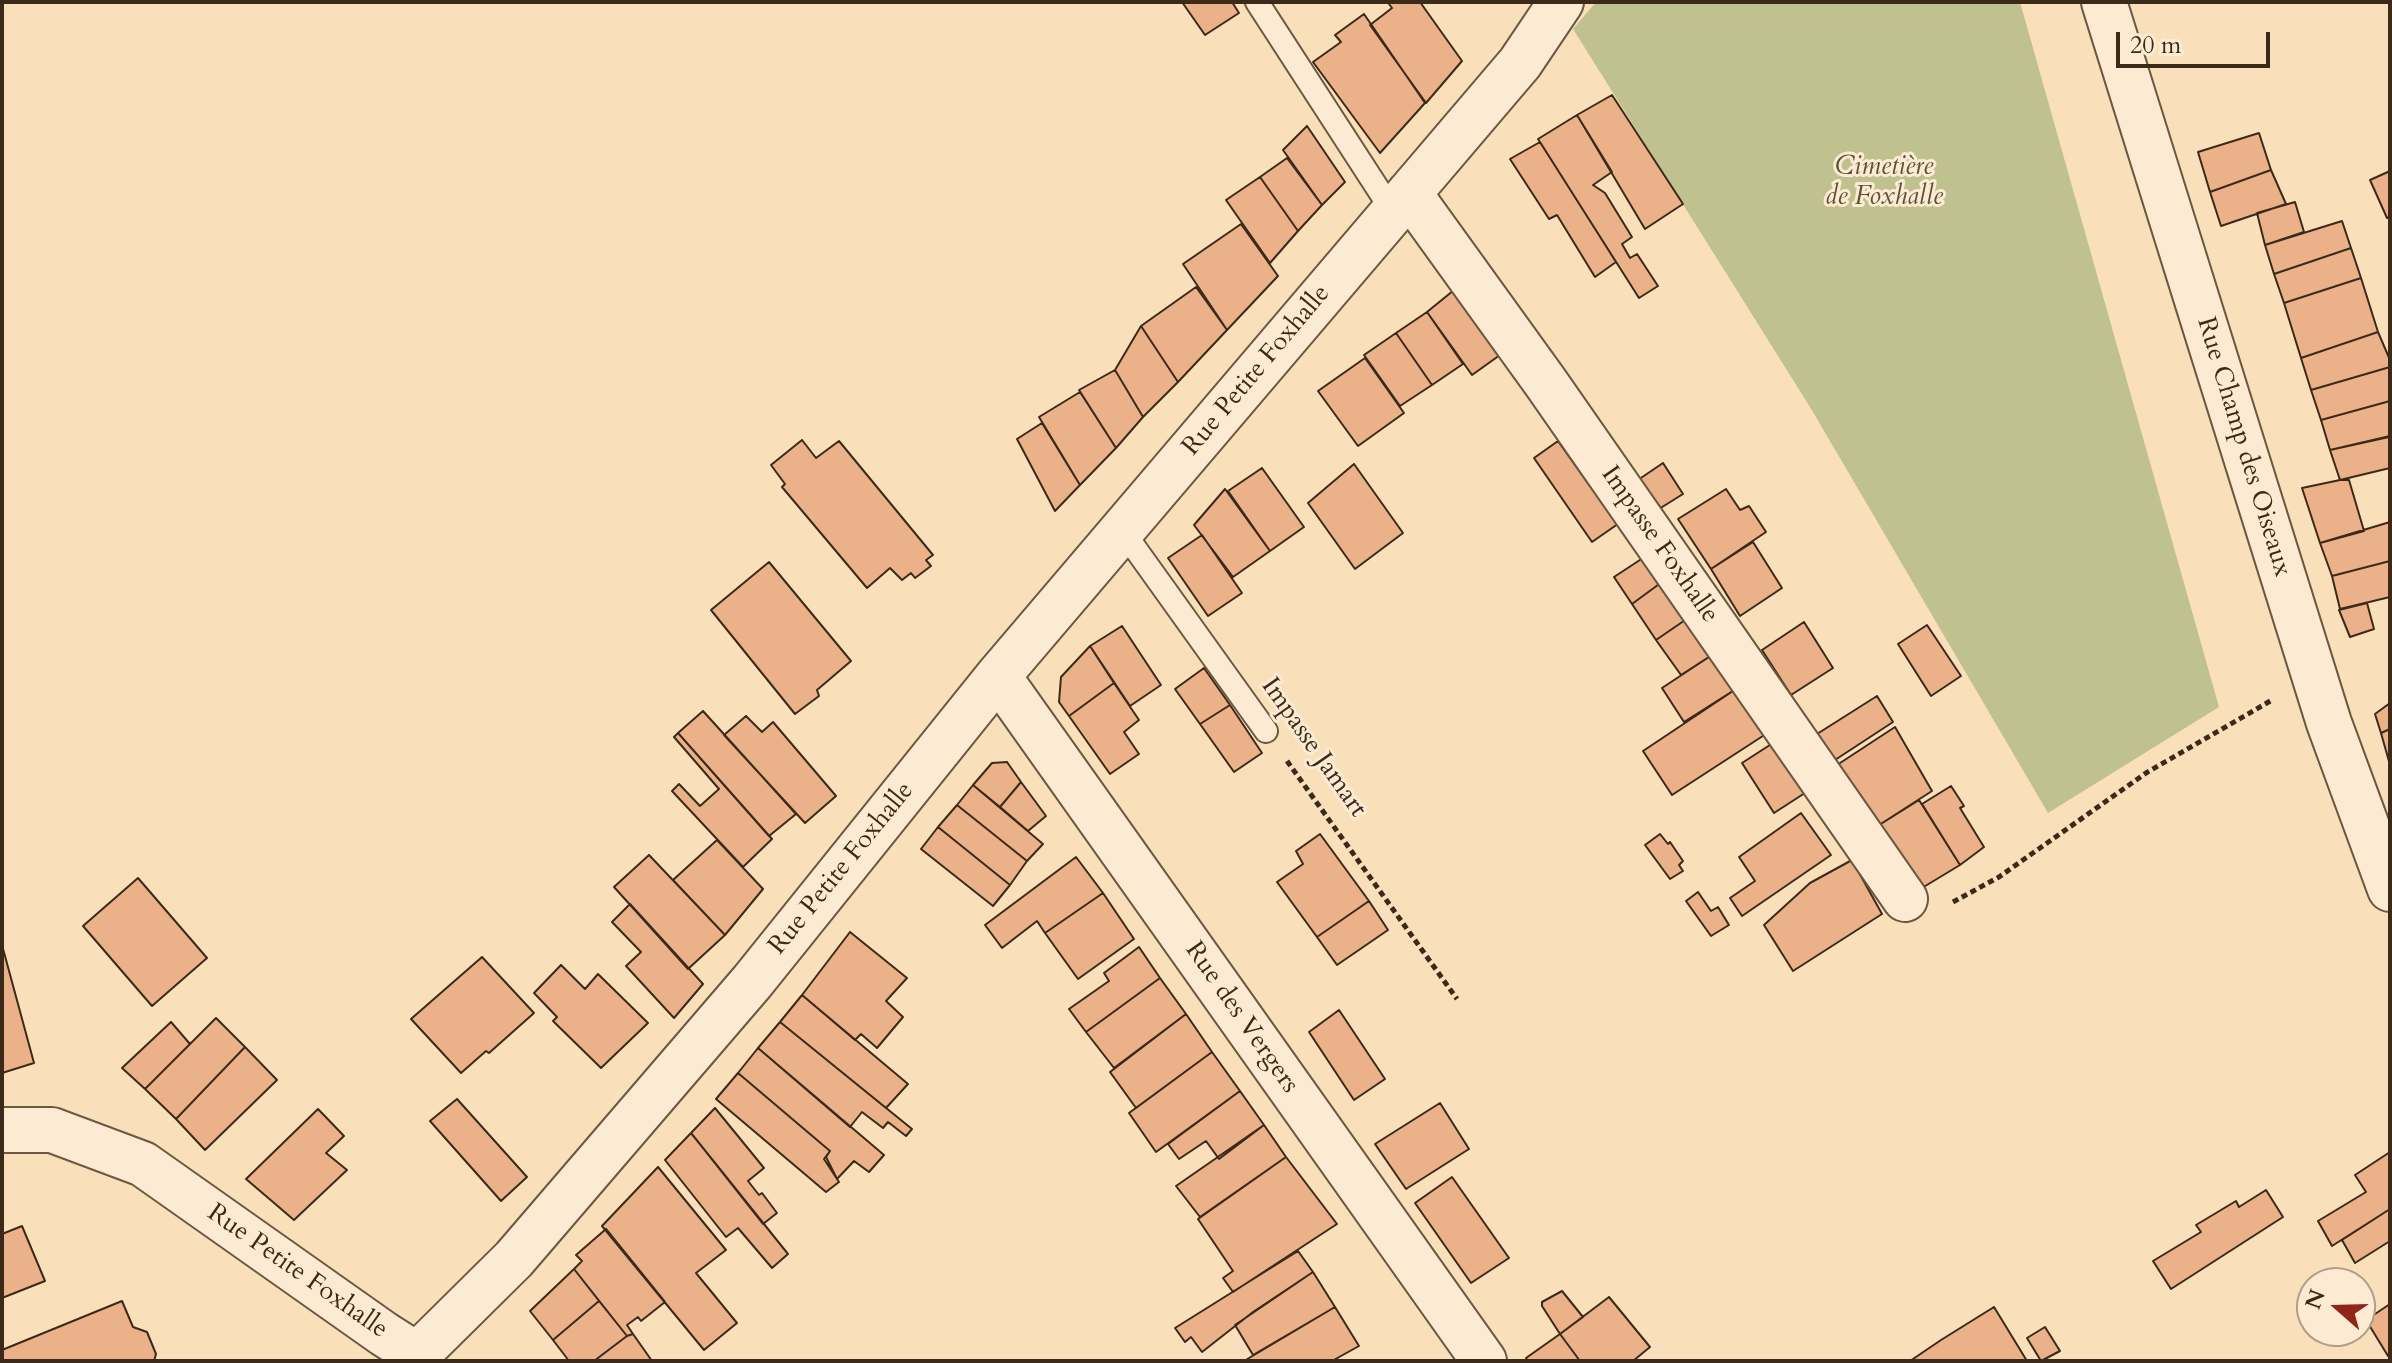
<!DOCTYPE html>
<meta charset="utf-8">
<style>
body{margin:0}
#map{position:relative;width:2392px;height:1363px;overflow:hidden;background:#fae0ba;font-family:Cardo,serif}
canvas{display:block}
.frame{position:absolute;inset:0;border:4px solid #3b2a19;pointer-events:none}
.north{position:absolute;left:2296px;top:1267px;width:80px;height:80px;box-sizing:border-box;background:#fcebd2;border:2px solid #af9e88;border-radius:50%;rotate:290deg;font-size:22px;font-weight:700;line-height:32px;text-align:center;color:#3b2a19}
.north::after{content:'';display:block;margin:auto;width:28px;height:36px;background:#8f2418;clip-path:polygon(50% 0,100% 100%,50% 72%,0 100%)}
.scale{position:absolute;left:2116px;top:32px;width:154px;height:36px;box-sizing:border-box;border:4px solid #3b2a19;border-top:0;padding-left:10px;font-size:24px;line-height:28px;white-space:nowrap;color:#3b2a19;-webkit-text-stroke:6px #fcebd2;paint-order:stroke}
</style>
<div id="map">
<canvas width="2392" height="1363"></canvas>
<div class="frame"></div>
<div class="north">N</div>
<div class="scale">20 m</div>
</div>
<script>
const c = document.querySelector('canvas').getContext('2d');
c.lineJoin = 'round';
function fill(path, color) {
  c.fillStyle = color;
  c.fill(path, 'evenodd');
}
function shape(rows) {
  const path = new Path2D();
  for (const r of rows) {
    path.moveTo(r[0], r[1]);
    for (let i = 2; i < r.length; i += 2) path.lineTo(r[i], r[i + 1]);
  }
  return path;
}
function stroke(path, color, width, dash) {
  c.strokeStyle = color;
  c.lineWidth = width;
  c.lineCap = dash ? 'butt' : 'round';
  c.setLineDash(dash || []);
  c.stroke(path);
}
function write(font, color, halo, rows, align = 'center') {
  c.font = font + ' Cardo,serif';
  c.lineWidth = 6;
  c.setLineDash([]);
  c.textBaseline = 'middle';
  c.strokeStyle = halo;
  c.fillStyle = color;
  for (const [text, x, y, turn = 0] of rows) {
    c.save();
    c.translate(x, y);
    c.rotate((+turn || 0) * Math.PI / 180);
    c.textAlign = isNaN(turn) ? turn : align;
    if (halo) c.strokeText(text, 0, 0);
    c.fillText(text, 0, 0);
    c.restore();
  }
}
fill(shape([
 [1596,2,2020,2,2219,707,2048,813,1810,407,1573,29]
]), '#bfc28f');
const building = shape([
 [1182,2,1232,2,1239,13,1205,35,1182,2],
 [1391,2,1420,2,1462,61,1426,103,1370,25,1392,8,1389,4,1391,2],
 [1364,14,1425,103,1380,153,1313,62,1341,42,1335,35,1364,14],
 [1612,95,1683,204,1645,229,1577,115,1612,95],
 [1577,115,1612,172,1593,185,1605,193,1632,237,1622,244,1630,258,1637,254,1658,286,1639,298,1538,139,1577,115],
 [1307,126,1345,182,1322,205,1283,150,1307,126],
 [2259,133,2271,170,2210,192,2198,152,2259,133],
 [1540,142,1616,262,1595,277,1557,215,1549,219,1510,159,1540,142],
 [1287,158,1322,205,1298,231,1260,177,1287,158],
 [2271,170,2286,204,2221,226,2210,192,2271,170],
 [2390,171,2390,217,2387,218,2370,180,2390,171],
 [1260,177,1298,231,1270,263,1226,200,1260,177],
 [2295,202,2304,232,2265,245,2257,213,2295,202],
 [2342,221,2351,248,2274,274,2265,245,2342,221],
 [1241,224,1278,276,1227,330,1183,264,1241,224],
 [2351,248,2361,278,2284,303,2274,274,2351,248],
 [2361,278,2378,332,2301,358,2284,303,2361,278],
 [1196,287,1227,330,1178,382,1141,326,1196,287],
 [1454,290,1500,355,1472,375,1427,312,1454,290],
 [1427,312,1463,364,1432,385,1396,333,1427,312],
 [1141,326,1178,382,1143,417,1115,370,1141,326],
 [2378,332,2390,360,2390,367,2311,390,2301,358,2378,332],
 [1396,333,1432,385,1400,406,1364,355,1396,333],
 [1365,358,1404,413,1358,446,1318,391,1365,358],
 [2390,367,2390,401,2321,420,2311,390,2390,367],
 [1115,370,1143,417,1116,448,1079,390,1115,370],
 [1080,392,1116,448,1080,485,1039,417,1080,392],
 [2390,401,2390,436,2330,450,2321,420,2390,401],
 [1042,423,1080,485,1055,511,1017,439,1042,423],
 [2389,437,2390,468,2340,480,2330,450,2389,437],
 [802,440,816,458,839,441,933,555,926,560,931,566,915,578,911,573,902,580,890,568,867,588,782,487,785,484,771,465,802,440],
 [1558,441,1590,486,1599,481,1625,519,1592,542,1534,458,1558,441],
 [1663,463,1683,494,1651,514,1632,484,1663,463],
 [1354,464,1403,533,1355,569,1308,503,1354,464],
 [1262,468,1304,527,1270,551,1228,491,1262,468],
 [2340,480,2349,480,2364,531,2320,543,2302,488,2340,480],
 [1225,489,1270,551,1233,577,1194,525,1225,489],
 [1726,489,1740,510,1749,506,1766,532,1711,569,1678,519,1726,489],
 [2390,522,2390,561,2332,576,2320,543,2390,522],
 [1202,535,1242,593,1208,616,1168,558,1202,535],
 [1753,542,1782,588,1740,616,1711,569,1753,542],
 [1649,554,1666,579,1632,604,1614,577,1649,554],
 [2390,561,2390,597,2340,609,2332,576,2390,561],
 [769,562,851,661,817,690,819,696,795,714,711,610,769,562],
 [1666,579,1691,616,1656,640,1632,604,1666,579],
 [2367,603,2374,629,2350,637,2339,610,2367,603],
 [1691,616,1715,653,1681,675,1656,640,1691,616],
 [1804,622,1833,668,1791,695,1762,650,1804,622],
 [1927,625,1961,676,1931,696,1898,644,1927,625],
 [1122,626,1161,685,1130,706,1090,646,1122,626],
 [1090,646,1114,683,1069,716,1059,702,1061,677,1090,646],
 [1715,653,1739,687,1684,722,1662,688,1715,653],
 [1204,668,1230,705,1200,724,1175,689,1204,668],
 [1114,683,1139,720,1124,732,1139,754,1110,774,1069,716,1114,683],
 [1739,687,1769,732,1672,795,1643,751,1739,687],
 [1877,696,1893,722,1835,760,1817,734,1877,696],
 [2390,703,2390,729,2381,733,2375,714,2390,703],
 [1230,705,1262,753,1234,772,1200,724,1230,705],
 [703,711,796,814,769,836,678,733,703,711],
 [746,716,762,732,773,722,836,796,805,823,724,735,746,716],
 [1895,727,1932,791,1876,827,1837,765,1895,727],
 [2390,729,2390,765,2381,733,2390,729],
 [678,733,772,839,743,867,672,791,679,784,700,806,719,789,674,737,678,733],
 [1776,741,1808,791,1774,813,1742,763,1776,741],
 [1007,762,1021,782,1000,807,973,785,992,763,1007,762],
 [1021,782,1046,816,1028,831,1000,807,1021,782],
 [973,785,1043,844,1027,861,957,805,973,785],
 [1951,786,1964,806,1960,808,1984,847,1960,865,1922,804,1951,786],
 [1919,800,1960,865,1917,891,1876,827,1919,800],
 [957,805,1027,861,1010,885,938,827,957,805],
 [1801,813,1831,855,1742,916,1730,898,1755,881,1739,857,1801,813],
 [938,827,1010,885,993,906,921,849,938,827],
 [1320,834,1369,901,1317,937,1277,882,1303,864,1296,851,1320,834],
 [1660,834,1668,844,1670,842,1683,861,1679,865,1683,871,1670,879,1645,845,1660,834],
 [717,840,763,889,725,935,673,880,717,840],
 [649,855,725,935,688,969,614,887,649,855],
 [1076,857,1103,893,1045,933,1037,921,1002,948,985,925,1076,857],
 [1852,860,1882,914,1793,971,1764,925,1810,883,1852,860],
 [138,878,207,958,152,1006,83,926,138,878],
 [1698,892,1711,911,1718,907,1729,925,1711,936,1686,901,1698,892],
 [1103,893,1134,939,1078,979,1045,933,1103,893],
 [1369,901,1388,930,1337,965,1317,937,1369,901],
 [630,904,703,984,674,1018,626,966,641,952,612,922,630,904],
 [850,932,907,978,886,1001,903,1017,877,1048,861,1034,855,1040,802,995,850,932],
 [2,945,34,1063,2,1073,2,945],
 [1139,947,1160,978,1086,1032,1069,1009,1109,981,1104,973,1139,947],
 [482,957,534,1013,489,1053,486,1051,461,1073,411,1019,482,957],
 [561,965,585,989,598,974,648,1023,601,1068,553,1021,557,1017,534,993,561,965],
 [1160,978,1186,1014,1114,1068,1086,1032,1160,978],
 [802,995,908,1084,886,1108,780,1022,802,995],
 [1339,1010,1385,1079,1354,1100,1309,1032,1339,1010],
 [1186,1014,1212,1052,1136,1108,1110,1072,1186,1014],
 [216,1018,245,1047,176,1119,145,1089,216,1018],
 [171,1022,190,1044,145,1089,122,1068,171,1022],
 [780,1022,912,1129,906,1136,888,1122,883,1128,862,1112,850,1127,758,1048,780,1022],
 [245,1047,277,1080,205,1150,176,1119,245,1047],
 [758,1048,884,1155,869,1172,854,1161,837,1179,826,1157,830,1151,738,1073,758,1048],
 [1212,1052,1240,1091,1156,1152,1129,1113,1212,1052],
 [738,1073,830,1151,824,1159,839,1182,826,1192,716,1099,738,1073],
 [1240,1091,1264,1125,1219,1159,1206,1141,1179,1159,1168,1144,1240,1091],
 [457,1099,527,1177,501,1201,430,1121,457,1099],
 [1440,1103,1469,1149,1406,1189,1375,1144,1440,1103],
 [715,1108,764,1168,748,1181,759,1195,762,1193,777,1213,763,1224,691,1133,715,1108],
 [318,1109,344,1136,326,1153,347,1170,294,1220,246,1179,318,1109],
 [1264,1125,1286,1157,1200,1217,1176,1186,1264,1125],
 [691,1133,788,1254,772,1268,738,1228,726,1237,665,1160,691,1133],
 [2390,1152,2390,1209,2332,1246,2318,1221,2366,1192,2355,1175,2390,1152],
 [1286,1157,1337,1224,1233,1292,1223,1278,1233,1271,1198,1219,1286,1157],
 [658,1167,726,1250,696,1273,737,1323,704,1350,602,1226,658,1167],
 [1452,1177,1509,1258,1471,1283,1415,1203,1452,1177],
 [2266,1190,2283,1217,2171,1289,2153,1261,2201,1232,2196,1225,2236,1201,2239,1207,2266,1190],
 [2390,1209,2390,1241,2355,1263,2342,1240,2390,1209],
 [22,1226,45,1281,2,1298,2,1234,22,1226],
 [606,1229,665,1302,641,1321,638,1317,627,1325,633,1334,627,1336,574,1269,582,1261,576,1255,606,1229],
 [1298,1251,1313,1272,1253,1312,1202,1352,1191,1337,1185,1342,1175,1328,1298,1251],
 [574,1269,599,1301,553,1340,530,1311,574,1269],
 [1313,1272,1335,1307,1253,1355,1235,1325,1313,1272],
 [1562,1291,1583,1317,1560,1334,1542,1306,1542,1302,1562,1291],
 [1609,1297,1650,1347,1633,1361,1580,1361,1560,1334,1609,1297],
 [122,1301,133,1327,147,1332,156,1354,154,1361,2,1361,2,1350,122,1301],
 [599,1301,627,1336,594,1361,569,1361,553,1340,599,1301],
 [2390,1304,2390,1355,2388,1356,2366,1320,2390,1304],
 [1335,1307,1359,1346,1332,1361,1244,1361,1335,1307],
 [1994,1307,2027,1361,1910,1361,1941,1340,1994,1307],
 [2045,1327,2060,1351,2041,1361,2027,1338,2045,1327],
 [633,1334,652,1361,594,1361,627,1336,633,1334],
 [1560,1334,1580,1361,1528,1361,1526,1358,1560,1334]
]);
fill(building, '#ebb289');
stroke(building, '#3b2a19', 2);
const service = shape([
 [1257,2,1393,212],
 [1122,530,1266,731]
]);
const minor = shape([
 [2104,2,2329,723,2390,889],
 [1409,193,1546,383,1905,899],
 [998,676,1484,1361],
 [2,1130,52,1130,143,1164,384,1334,417,1355,514,1259,752,982,998,676,1520,63,1561,2]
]);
stroke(service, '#6b5841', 26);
stroke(minor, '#6b5841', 48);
stroke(shape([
 [1287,761,1457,999],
 [1953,902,1999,877,2146,773,2272,700]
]), '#3b2a19', 5, [6, 4]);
stroke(service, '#fcebd2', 22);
stroke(minor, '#fcebd2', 44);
write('italic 26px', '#5c5036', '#fcebd2', [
 ["Cimetière",1884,168],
 ["de Foxhalle",1884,198]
]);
write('26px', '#3b2a19', '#fcebd2', [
 ["Rue Petite Foxhalle",1257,371,-50],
 ["Rue Champ des Oiseaux",2243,447,73],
 ["Impasse Foxhalle",1659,545,55],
 ["Impasse Jamart",1313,748,55],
 ["Rue Petite Foxhalle",842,869,-51],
 ["Rue des Vergers",1241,1018,55],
 ["Rue Petite Foxhalle",297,1272,35]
]);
</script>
